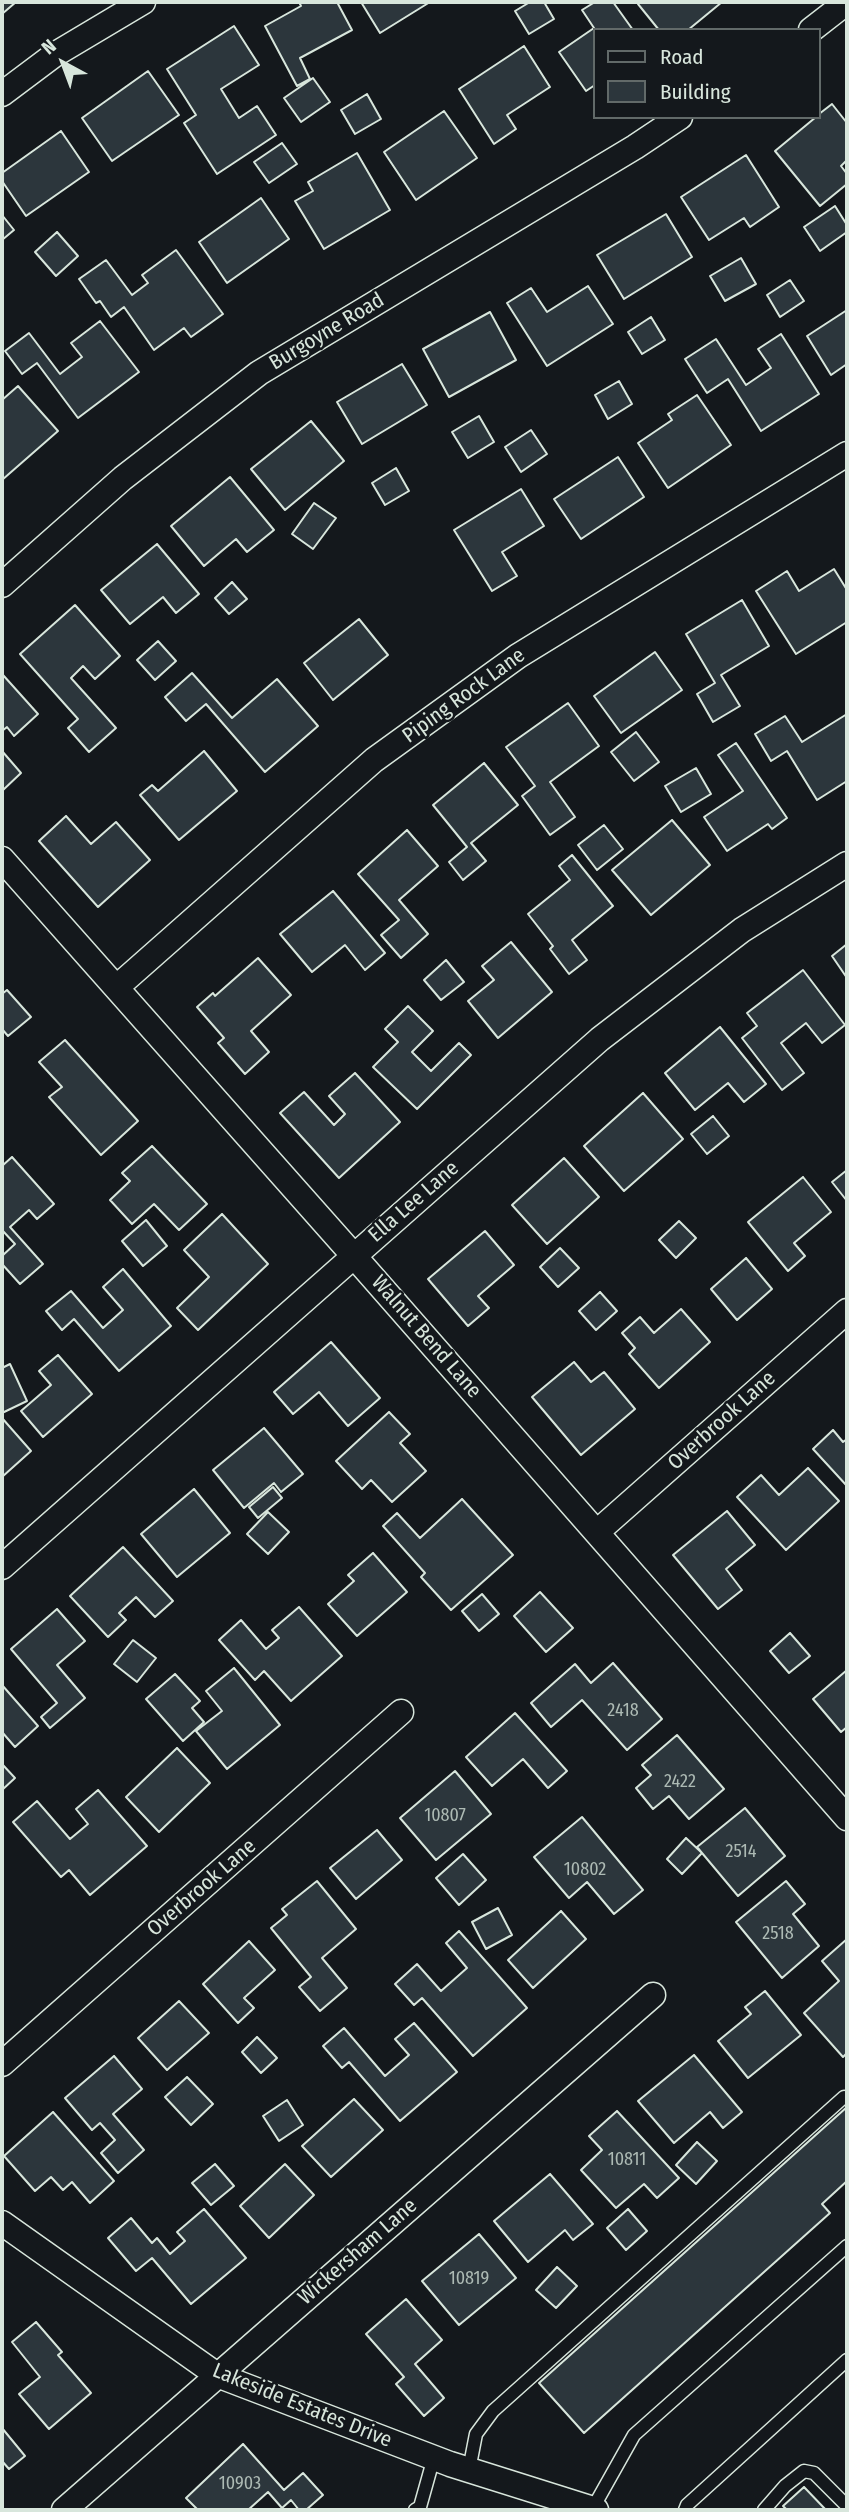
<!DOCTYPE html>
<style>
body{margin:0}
#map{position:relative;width:849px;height:2512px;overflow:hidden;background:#14181c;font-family:"Fira Sans Condensed",sans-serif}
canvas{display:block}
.frame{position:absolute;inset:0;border:4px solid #d8e6dc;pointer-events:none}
.legend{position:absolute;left:593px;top:28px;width:228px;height:91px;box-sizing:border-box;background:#14181c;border:2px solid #626a69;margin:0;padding:9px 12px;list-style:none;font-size:21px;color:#d8e6dc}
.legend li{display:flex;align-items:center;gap:14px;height:35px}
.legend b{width:35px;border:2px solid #626a69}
.north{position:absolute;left:28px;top:28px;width:70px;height:70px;-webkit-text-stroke:5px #14181c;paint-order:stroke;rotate:319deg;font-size:19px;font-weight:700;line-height:28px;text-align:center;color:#d8e6dc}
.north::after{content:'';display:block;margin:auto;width:24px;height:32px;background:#d8e6dc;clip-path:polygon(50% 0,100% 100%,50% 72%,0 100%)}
</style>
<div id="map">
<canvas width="849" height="2512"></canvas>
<div class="frame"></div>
<ul class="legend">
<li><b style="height:9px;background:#14181c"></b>Road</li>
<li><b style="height:19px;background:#2c363c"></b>Building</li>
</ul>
<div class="north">N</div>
</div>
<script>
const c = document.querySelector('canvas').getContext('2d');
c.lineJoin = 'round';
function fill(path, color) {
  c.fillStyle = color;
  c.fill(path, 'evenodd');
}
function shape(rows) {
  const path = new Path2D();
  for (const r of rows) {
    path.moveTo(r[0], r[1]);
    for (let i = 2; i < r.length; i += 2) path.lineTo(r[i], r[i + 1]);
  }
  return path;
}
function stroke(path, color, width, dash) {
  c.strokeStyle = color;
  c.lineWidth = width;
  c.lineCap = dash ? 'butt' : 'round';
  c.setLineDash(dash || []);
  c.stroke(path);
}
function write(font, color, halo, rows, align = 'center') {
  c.font = font + ' "Fira Sans Condensed",sans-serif';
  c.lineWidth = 5;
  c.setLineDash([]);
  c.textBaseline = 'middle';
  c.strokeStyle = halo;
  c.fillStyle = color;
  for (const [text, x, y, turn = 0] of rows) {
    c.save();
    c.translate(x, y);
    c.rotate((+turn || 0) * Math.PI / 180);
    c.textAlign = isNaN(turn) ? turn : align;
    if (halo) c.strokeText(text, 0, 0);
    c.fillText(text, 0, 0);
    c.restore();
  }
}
const building = shape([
 [2,2,16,2,2,14,2,2],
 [299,2,337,2,352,30,300,58,310,79,297,86,265,26,301,6,299,2],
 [361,2,430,2,380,33,361,2],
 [530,2,544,2,554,19,529,34,515,11,530,2],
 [595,2,613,2,633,30,595,30,595,85,586,91,559,52,594,28,582,10,595,2],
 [641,2,722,2,688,30,659,30,638,4,641,2],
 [234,26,259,65,221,89,239,118,257,106,276,135,217,174,184,123,196,115,167,69,234,26],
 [524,46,550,87,507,115,516,129,494,144,459,89,524,46],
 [148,71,179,115,112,161,82,118,148,71],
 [313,78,330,102,301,122,284,98,313,78],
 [367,94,381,119,355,134,341,110,367,94],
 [832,104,847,123,847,160,841,166,847,174,847,184,820,206,775,151,816,117,819,117,819,114,832,104],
 [444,111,477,158,416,200,384,152,444,111],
 [61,131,89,172,26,216,2,181,2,173,61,131],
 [282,143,297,164,269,183,254,162,282,143],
 [357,153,390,210,324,249,295,201,313,191,308,182,357,153],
 [746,155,779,207,750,227,744,218,709,240,681,197,746,155],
 [261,198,289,239,227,283,199,242,261,198],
 [835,206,847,225,847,232,820,251,804,227,835,206],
 [666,214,692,257,624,299,597,255,666,214],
 [2,215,14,230,2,240,2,215],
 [57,232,78,256,56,276,35,252,57,232],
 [176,250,223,314,191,337,184,328,154,350,124,307,111,317,100,301,96,303,79,279,106,260,132,295,148,283,142,275,176,250],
 [741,258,756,284,725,301,710,276,741,258],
 [790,280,804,301,780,317,767,295,790,280],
 [588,286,613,324,547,366,507,303,531,288,547,312,588,286],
 [847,310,847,364,831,375,807,336,847,310],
 [490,312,516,360,449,397,423,349,490,312],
 [651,317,665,340,642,354,628,332,651,317],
 [100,321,139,372,78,418,37,363,22,374,5,351,29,333,60,374,82,357,71,343,100,321],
 [781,334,819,394,761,431,728,379,707,393,685,359,716,339,746,385,771,368,758,349,781,334],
 [402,364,427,405,362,444,337,402,402,364],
 [619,381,632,404,608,419,595,395,619,381],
 [18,386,58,431,2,480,2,400,18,386],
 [697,395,731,445,668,488,638,443,672,420,668,414,697,395],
 [479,416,494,442,468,458,452,432,479,416],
 [311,421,344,461,285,510,251,469,311,421],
 [531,430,547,454,521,472,505,447,531,430],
 [618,457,644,497,581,539,554,499,618,457],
 [396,468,409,491,385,505,372,483,396,468],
 [230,477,274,530,247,552,236,539,204,566,171,526,230,477],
 [521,489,544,526,502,552,517,576,492,591,454,530,521,489],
 [314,503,336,518,313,549,292,534,314,503],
 [157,544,199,594,176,613,163,597,130,624,101,590,157,544],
 [834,569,847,590,847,622,796,654,756,591,787,571,799,591,834,569],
 [232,582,247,599,229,614,215,598,232,582],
 [742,600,769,646,721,675,740,706,713,722,697,694,715,683,686,634,742,600],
 [75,605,120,656,95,679,83,666,71,678,116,728,89,752,68,728,78,719,20,654,75,605],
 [359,619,388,655,333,700,304,663,359,619],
 [158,641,176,661,155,680,137,660,158,641],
 [655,652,682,690,621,733,594,696,655,652],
 [192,673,232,718,277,679,318,726,265,772,206,704,186,721,165,697,192,673],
 [3,675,38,714,14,736,7,727,2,731,3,675],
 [568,703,599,746,550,782,575,817,550,835,522,796,535,786,506,747,568,703],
 [847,714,847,781,817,800,787,751,771,761,755,734,785,716,802,742,847,714],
 [636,732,659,762,634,781,611,752,636,732],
 [736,743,787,818,772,829,768,824,727,851,704,817,743,791,718,755,736,743],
 [2,751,21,773,2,791,2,751],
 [204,751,237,791,179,840,140,795,152,785,158,791,204,751],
 [484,763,518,805,471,843,486,861,463,880,449,862,467,847,433,805,484,763],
 [696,768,711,794,681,812,665,786,696,768],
 [66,816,91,844,116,822,150,860,98,907,39,841,66,816],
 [672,820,710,865,651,915,612,870,672,820],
 [604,825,623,849,597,870,578,845,604,825],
 [407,830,438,866,399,900,428,934,401,958,381,935,399,920,358,874,407,830],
 [572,855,613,906,572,940,587,960,569,974,550,949,553,946,528,914,570,880,559,866,572,855],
 [333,891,385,953,365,970,345,945,312,972,280,934,333,891],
 [511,942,552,992,498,1038,468,1001,494,980,482,966,511,942],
 [847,944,847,978,832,956,847,944],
 [258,958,291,995,251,1031,269,1052,245,1074,218,1043,224,1038,197,1007,213,993,215,996,258,958],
 [446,960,464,982,441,1000,424,980,446,960],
 [803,970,845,1025,822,1043,806,1023,781,1043,804,1073,782,1090,742,1038,757,1026,747,1013,803,970],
 [7,990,31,1017,8,1036,2,1029,2,994,7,990],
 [408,1006,433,1031,412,1052,431,1071,459,1043,471,1055,417,1109,373,1067,398,1042,385,1029,408,1006],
 [720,1027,766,1084,744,1102,728,1083,695,1110,665,1073,720,1027],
 [65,1040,138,1121,101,1155,49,1097,62,1087,39,1062,65,1040],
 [355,1073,400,1122,339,1178,280,1113,304,1092,334,1125,345,1114,329,1096,355,1073],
 [643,1093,683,1139,624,1191,584,1146,643,1093],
 [713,1116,729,1136,707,1154,691,1134,713,1116],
 [152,1146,207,1204,179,1230,154,1204,132,1224,110,1200,130,1181,122,1173,152,1146],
 [12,1157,54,1204,37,1219,29,1210,10,1227,43,1264,20,1284,2,1264,2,1256,15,1244,2,1230,2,1166,12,1157],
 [564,1158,599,1197,547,1244,512,1205,564,1158],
 [847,1170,847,1201,832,1182,847,1170],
 [803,1177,831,1212,794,1243,805,1256,788,1271,748,1222,803,1177],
 [222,1214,268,1264,198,1330,177,1308,209,1277,184,1250,222,1214],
 [146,1220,167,1246,143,1266,122,1241,146,1220],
 [679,1221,696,1238,676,1258,659,1240,679,1221],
 [485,1231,514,1265,478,1296,489,1308,468,1326,428,1279,485,1231],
 [560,1248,579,1268,558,1287,540,1267,560,1248],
 [746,1258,772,1289,737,1320,711,1289,746,1258],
 [123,1269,171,1326,119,1371,74,1319,62,1330,46,1311,71,1291,103,1328,123,1310,103,1287,123,1269],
 [600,1292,617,1311,596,1330,579,1311,600,1292],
 [681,1309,710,1342,659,1388,629,1354,635,1348,622,1333,640,1317,654,1333,681,1309],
 [331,1342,380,1398,348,1426,319,1392,293,1414,274,1392,331,1342],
 [58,1355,92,1394,43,1437,21,1411,51,1385,39,1371,58,1355],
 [574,1362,591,1382,604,1372,635,1409,581,1455,532,1397,574,1362],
 [10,1364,27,1401,2,1413,2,1368,10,1364],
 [389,1412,410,1434,400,1443,426,1471,392,1502,371,1480,362,1489,336,1461,389,1412],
 [2,1418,31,1451,2,1477,2,1418],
 [264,1428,303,1474,281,1492,274,1483,244,1508,213,1470,264,1428],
 [833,1430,843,1442,847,1439,847,1486,813,1449,833,1430],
 [808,1468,839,1501,786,1550,737,1497,761,1475,779,1495,808,1468],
 [273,1487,282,1498,258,1518,249,1507,273,1487],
 [194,1489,230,1533,177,1577,141,1534,194,1489],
 [462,1499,513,1555,451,1610,421,1577,425,1573,383,1526,397,1513,420,1538,462,1499],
 [727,1511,755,1545,726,1569,742,1590,718,1609,673,1555,727,1511],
 [268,1512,289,1532,268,1554,247,1534,268,1512],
 [123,1547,173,1601,155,1617,136,1597,119,1613,126,1620,108,1637,70,1596,123,1547],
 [373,1553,407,1592,357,1636,328,1604,354,1581,348,1575,373,1553],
 [540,1592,573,1628,546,1652,514,1616,540,1592],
 [482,1594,499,1614,479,1631,462,1611,482,1594],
 [299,1607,342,1656,291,1701,264,1671,255,1680,219,1640,241,1620,266,1649,279,1638,272,1630,299,1607],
 [57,1609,85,1641,57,1665,85,1698,50,1728,41,1717,57,1703,11,1649,57,1609],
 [790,1633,810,1656,789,1673,770,1651,790,1633],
 [133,1640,156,1658,137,1682,114,1664,133,1640],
 [613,1663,662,1719,627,1750,582,1700,551,1727,531,1703,575,1664,591,1683,613,1663],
 [234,1668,280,1725,227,1769,196,1731,222,1711,206,1691,234,1668],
 [847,1670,847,1727,841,1732,813,1699,847,1670],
 [175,1674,200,1701,192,1708,204,1722,183,1741,146,1699,175,1674],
 [2,1685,38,1726,15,1747,2,1732,2,1685],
 [515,1713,567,1771,548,1788,523,1759,492,1786,466,1757,515,1713],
 [677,1735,724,1789,689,1819,669,1796,653,1809,636,1788,651,1775,642,1765,677,1735],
 [177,1748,210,1783,159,1832,126,1797,177,1748],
 [2,1764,15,1778,2,1790,2,1764],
 [455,1771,491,1814,436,1860,400,1818,455,1771],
 [98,1790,147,1846,90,1895,69,1870,61,1877,13,1822,37,1801,70,1839,88,1824,76,1809,98,1790],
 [745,1808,785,1856,738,1896,697,1847,745,1808],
 [582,1817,643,1890,614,1914,587,1882,569,1898,534,1857,582,1817],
 [377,1830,402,1860,356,1899,330,1868,377,1830],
 [686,1838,702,1853,682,1874,667,1859,686,1838],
 [463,1854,486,1880,459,1905,436,1878,463,1854],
 [317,1881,356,1929,322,1958,347,1988,320,2011,299,1987,311,1977,271,1928,287,1915,282,1909,317,1881],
 [786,1881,805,1904,793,1914,819,1946,782,1978,736,1922,786,1881],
 [498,1908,512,1935,486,1949,472,1922,498,1908],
 [561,1911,586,1939,533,1988,508,1960,561,1911],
 [459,1931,527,2008,473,2056,422,1998,414,2005,395,1984,417,1964,441,1991,467,1968,446,1943,459,1931],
 [847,1939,847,2053,843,2057,804,2013,839,1981,822,1961,847,1939],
 [249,1941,275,1970,244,1998,254,2008,238,2023,203,1984,249,1941],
 [765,1991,801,2035,748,2078,718,2041,751,2014,745,2007,765,1991],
 [179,2001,209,2033,167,2070,138,2038,179,2001],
 [414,2023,457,2072,400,2121,349,2062,342,2068,323,2046,344,2028,385,2076,409,2055,395,2039,414,2023],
 [257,2037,277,2058,261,2073,242,2052,257,2037],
 [694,2055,742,2112,723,2128,710,2112,674,2143,638,2101,694,2055],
 [114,2056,142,2089,113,2114,144,2150,118,2173,101,2153,115,2140,100,2123,92,2130,65,2098,114,2056],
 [187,2077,213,2104,191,2125,165,2097,187,2077],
 [354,2099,383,2130,331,2177,302,2146,354,2099],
 [287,2100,303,2125,279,2141,263,2116,287,2100],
 [847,2107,847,2181,822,2204,830,2213,584,2433,539,2383,847,2107],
 [617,2111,679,2178,657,2198,644,2184,616,2208,581,2170,602,2150,589,2136,617,2111],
 [53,2112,114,2181,90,2203,72,2182,63,2190,51,2177,35,2191,4,2156,53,2112],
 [697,2142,717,2161,696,2184,676,2165,697,2142],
 [215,2164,234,2186,211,2205,192,2183,215,2164],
 [285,2164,314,2195,269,2238,240,2206,285,2164],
 [550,2174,593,2224,573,2240,565,2230,528,2262,494,2221,550,2174],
 [204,2209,246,2258,191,2304,152,2258,136,2271,108,2238,131,2218,152,2243,157,2238,170,2254,185,2241,177,2232,204,2209],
 [628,2209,647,2231,626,2250,607,2228,628,2209],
 [479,2234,516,2278,459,2325,422,2281,479,2234],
 [557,2267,577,2286,556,2308,536,2290,557,2267],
 [406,2299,442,2340,415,2364,444,2398,424,2416,396,2384,404,2377,366,2334,406,2299],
 [36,2322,62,2352,58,2355,91,2393,49,2429,19,2394,40,2377,12,2342,36,2322],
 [2,2428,25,2456,9,2469,2,2461,2,2428],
 [243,2444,284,2490,303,2473,323,2495,306,2510,299,2510,291,2500,282,2508,268,2492,248,2510,198,2510,186,2498,243,2444],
 [804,2487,826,2510,787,2510,783,2506,804,2487]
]);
fill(building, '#2c363c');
stroke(building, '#d8e6dc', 2);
const lane = shape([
 [469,2470,476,2434,493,2411,844,2097],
 [593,2508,634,2435,847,2246],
 [415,2510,420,2507,434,2457],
 [685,2510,687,2505,847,2360],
 [764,2510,785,2486,804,2471,814,2473,847,2506]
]);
const street = shape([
 [811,30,847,2],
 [2,94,54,55,143,2],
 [2,585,123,478,259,373,635,147,680,117],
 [2,859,354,1256,847,1818],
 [117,987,374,760,518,656,847,454],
 [597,1532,847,1311],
 [2,1567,600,1039,742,930,847,864],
 [2,2064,401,1712],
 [2,2223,217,2375,450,2464,596,2510],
 [64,2510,653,1995]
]);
stroke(lane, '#d8e6dc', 15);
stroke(street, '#d8e6dc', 27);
stroke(lane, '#14181c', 12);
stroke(street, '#14181c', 24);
write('18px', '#adbab4', null, [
 ["2418",623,1711],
 ["2422",680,1782],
 ["10807",445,1816],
 ["2514",741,1852],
 ["10802",585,1870],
 ["2518",778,1934],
 ["10811",627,2160],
 ["10819",469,2279],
 ["10903",240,2484]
]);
write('21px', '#d8e6dc', '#14181c', [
 ["Burgoyne Road",327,332,-31],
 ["Piping Rock Lane",464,696,-36],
 ["Ella Lee Lane",414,1202,-41],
 ["Walnut Bend Lane",426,1337,49],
 ["Overbrook Lane",722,1421,-42],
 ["Overbrook Lane",202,1888,-41],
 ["Wickersham Lane",358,2252,-41],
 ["Lakeside Estates Drive",302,2406,22]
]);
</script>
